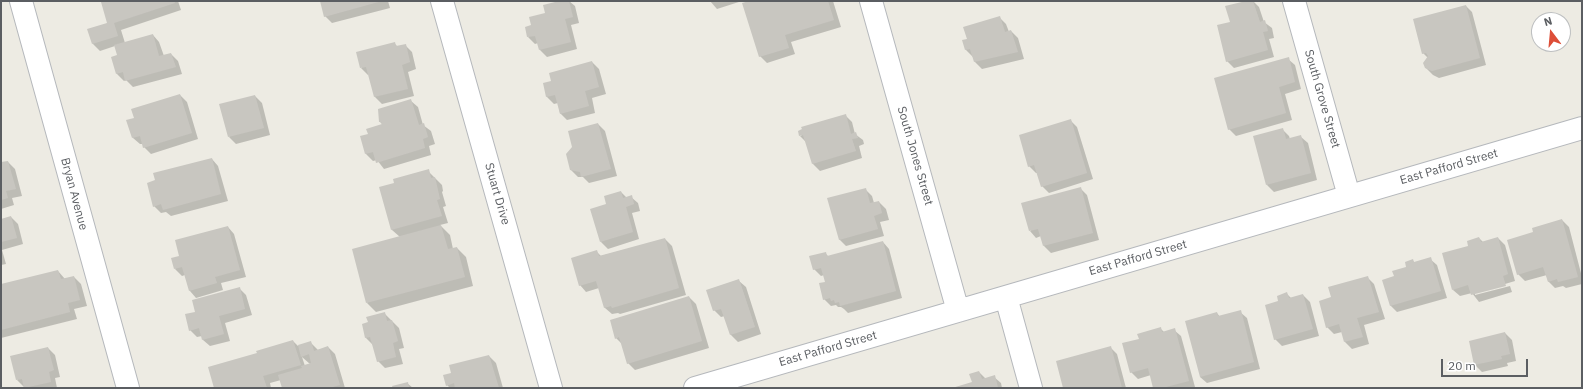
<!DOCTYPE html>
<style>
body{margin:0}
#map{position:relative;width:1583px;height:389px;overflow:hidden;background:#edebe3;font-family:"IBM Plex Sans",sans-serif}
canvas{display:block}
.frame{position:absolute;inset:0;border:2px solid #5b5e62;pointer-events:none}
.north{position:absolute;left:1531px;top:12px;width:40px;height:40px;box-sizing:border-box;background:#fff;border:1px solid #bdbfc0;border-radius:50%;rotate:344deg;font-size:11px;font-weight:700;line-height:16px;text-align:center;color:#5b5e62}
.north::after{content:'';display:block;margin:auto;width:14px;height:18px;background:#dd4e38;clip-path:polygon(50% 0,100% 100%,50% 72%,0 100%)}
.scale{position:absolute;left:1441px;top:359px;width:87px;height:18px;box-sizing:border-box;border:2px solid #5b5e62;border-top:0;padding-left:5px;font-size:12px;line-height:14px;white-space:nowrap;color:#5b5e62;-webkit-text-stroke:3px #fff;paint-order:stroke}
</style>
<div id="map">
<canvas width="1583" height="389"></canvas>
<div class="frame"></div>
<div class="north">N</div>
<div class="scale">20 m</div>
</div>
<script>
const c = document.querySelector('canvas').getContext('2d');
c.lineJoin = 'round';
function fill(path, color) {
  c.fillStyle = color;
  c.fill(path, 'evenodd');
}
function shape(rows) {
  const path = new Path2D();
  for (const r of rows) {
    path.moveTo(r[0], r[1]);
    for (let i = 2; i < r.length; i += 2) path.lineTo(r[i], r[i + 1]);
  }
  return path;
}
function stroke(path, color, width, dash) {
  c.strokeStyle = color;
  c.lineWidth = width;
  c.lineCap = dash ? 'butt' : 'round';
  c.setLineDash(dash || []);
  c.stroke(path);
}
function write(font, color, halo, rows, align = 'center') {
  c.font = font + ' "IBM Plex Sans",sans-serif';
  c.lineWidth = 4;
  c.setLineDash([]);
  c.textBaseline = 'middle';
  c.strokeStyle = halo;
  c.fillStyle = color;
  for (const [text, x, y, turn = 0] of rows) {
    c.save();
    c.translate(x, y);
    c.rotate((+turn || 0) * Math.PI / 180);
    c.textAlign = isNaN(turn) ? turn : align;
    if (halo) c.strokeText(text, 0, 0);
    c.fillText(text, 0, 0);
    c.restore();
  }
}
fill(shape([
 [106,1,178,1,181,10,121,30,125,43,153,35,159,42,164,56,171,54,178,61,182,74,133,87,126,80,124,81,117,74,118,56,115,46,100,51,93,44,88,30,109,23],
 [321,1,388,1,390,8,332,23,325,16],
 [562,1,569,1,575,6,579,23,571,25,577,49,547,57,540,50,538,43,535,44,528,37,546,14],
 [710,1,742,1,717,9],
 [752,1,833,1,841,27,791,42,795,54,767,63,760,56],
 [1250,1,1253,1,1259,7,1264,22,1272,28,1274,38,1269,39,1274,57,1234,68,1227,61],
 [1466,6,1472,12,1486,65,1439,78,1433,75,1426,68,1428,58,1423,53],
 [999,17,1006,24,1009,32,1011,31,1018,38,1024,59,982,69,975,62,973,57,966,50,963,41,968,39],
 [394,43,398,47,405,45,412,52,416,69,408,72,414,96,382,104,375,97,369,74,368,75,361,68],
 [1288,59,1295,65,1301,89,1285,94,1292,120,1236,136,1229,129],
 [592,62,599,69,606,94,592,98,595,113,567,120,560,113,558,103,554,104,547,97,544,84,552,82],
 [180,95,187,102,198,139,151,154,144,147,143,144,140,144,133,138,135,119],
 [255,96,262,103,270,135,236,144,229,137],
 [411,101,418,107,423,125,431,131,435,144,429,146,431,155,384,169,377,160,373,161,366,154,361,137,369,135,383,125,380,122],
 [845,115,852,122,855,134,863,140,864,144,859,146,862,158,820,171,813,164,806,142,800,136],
 [1070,120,1077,127,1093,179,1049,193,1042,186,1038,173,1036,173,1029,166],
 [598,124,605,131,617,176,589,183,583,177,578,177,571,170],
 [1282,129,1289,136,1290,139,1301,137,1308,143,1317,180,1274,192,1267,185],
 [212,159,218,166,228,201,171,216,166,212,161,213,154,206],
 [1,162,2,163,8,162,15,169,22,196,12,198,14,205,1,209],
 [428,171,442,185,443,191,442,192,446,206,443,207,448,223,440,225,450,235,453,249,457,248,466,257,473,286,376,312,367,303,400,237,392,230,395,183],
 [1080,188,1087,195,1099,240,1051,253,1044,246,1041,236,1036,238,1030,231],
 [865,189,872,196,874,203,879,202,886,209,889,220,880,222,884,236,846,246,839,239],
 [621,192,627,198,631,197,638,203,640,211,632,213,639,239,608,249,601,242,607,205],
 [11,217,18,224,23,244,2,250,6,264,1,265,1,220],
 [1562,220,1569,227,1582,277,1582,284,1566,288,1563,286,1555,288,1548,281,1547,275,1525,281,1518,274,1534,233],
 [228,227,234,234,246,277,221,283,223,290,196,298,190,291,185,275,182,276,175,269,181,256],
 [1479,238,1483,242,1498,238,1505,245,1515,281,1475,293,1475,295,1510,286,1512,292,1479,302,1472,293,1460,296,1453,290,1469,246],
 [665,239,672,246,686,295,620,314,618,313,612,314,605,308,599,288,586,292,580,285,596,251,601,256],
 [883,242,889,249,902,298,848,313,844,309,841,307,838,307,836,305,831,306,824,299,826,282,824,275,821,276,814,269,825,253,829,257],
 [1430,259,1437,265,1447,298,1397,312,1390,305,1407,267,1413,261,1415,263],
 [58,271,65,279,74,277,81,284,87,306,74,309,77,319,1,338,1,285],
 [1367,277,1374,284,1385,319,1364,325,1369,344,1352,349,1345,342,1342,332,1334,334,1327,327,1332,298],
 [739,281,746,287,761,334,738,342,731,335,725,316,721,317,714,310],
 [239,288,246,295,252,315,225,323,230,341,210,346,203,340,202,336,197,337,190,330,196,312],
 [1287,294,1291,298,1303,295,1310,302,1319,336,1282,346,1275,339,1279,301],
 [689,297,696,304,709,348,635,370,628,363,622,344,616,338],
 [1240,312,1247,318,1260,369,1207,383,1200,377,1217,313,1220,317],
 [385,314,399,328,404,348,399,349,403,364,385,368,378,361,373,345,366,338,369,323],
 [1160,328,1164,332,1174,330,1181,336,1195,387,1154,388,1151,375,1138,379,1131,372,1140,339],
 [1505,333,1512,340,1516,361,1507,363,1508,366,1482,372,1475,365,1470,342],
 [293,341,298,346,310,342,318,350,328,347,335,354,345,388,283,388,281,380,270,383,271,388,215,388,258,354],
 [302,357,310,364,305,366],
 [1110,347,1117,354,1126,388,1064,388,1057,362],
 [48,348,55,355,60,377,55,378,57,388,25,388,17,380],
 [489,356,496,363,503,388,450,388,447,385,452,373],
 [979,372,986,379,994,377,1001,383,1002,388,954,388,973,383],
 [407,383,413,388,394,388]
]), '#0003');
fill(shape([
 [104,1,174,1,175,3,114,23,118,36,92,44,87,29,107,23,101,2],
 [320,1,382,1,324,17],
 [559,1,569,1,573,17,565,19,571,42,539,50,535,36,527,37,525,27,531,25,529,17,545,13,543,5],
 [749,1,828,1,834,20,785,35,789,48,759,57,742,3],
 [1246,1,1253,1,1260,22,1265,20,1268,31,1263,32,1268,50,1226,62,1217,25,1230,22,1225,6],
 [1466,5,1480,58,1432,71,1425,68,1423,63,1428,56,1426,53,1422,54,1413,19],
 [1000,16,1005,32,1011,30,1018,52,974,62,970,49,965,50,962,40,967,39,963,27],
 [153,34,159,56,171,53,176,67,125,81,123,72,116,74,111,57,117,55,114,45],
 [395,42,396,46,406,44,410,62,402,65,408,89,374,97,366,67,360,68,356,52],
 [1289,57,1295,82,1279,87,1286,113,1228,130,1214,78],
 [592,61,599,87,585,91,589,106,560,114,555,95,546,97,543,83,551,81,549,73],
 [180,94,192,133,143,148,140,136,132,138,126,120,134,118,131,109],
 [255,95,264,128,228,137,219,104],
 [411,99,419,125,424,123,428,137,423,139,425,148,376,163,373,152,365,154,360,136,368,134,366,129,382,124,381,122,379,122,378,109],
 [846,114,851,134,856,132,858,138,852,139,856,151,812,164,803,135,799,136,798,131,802,129,801,127],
 [1071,119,1087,173,1041,187,1034,165,1028,167,1019,135],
 [598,123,611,169,581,177,580,172,570,170,566,154,572,147,568,131],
 [1283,128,1286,139,1301,135,1311,173,1266,185,1253,136],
 [212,158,221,194,163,210,161,204,153,207,147,183,155,180,153,173],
 [8,161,16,189,6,191,8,198,1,200,1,162],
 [429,169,431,178,435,177,440,199,437,200,442,216,391,230,379,187,394,183,393,179],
 [1081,187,1093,233,1043,246,1038,229,1029,231,1021,203],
 [866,188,870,203,879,201,882,213,874,216,878,229,839,240,827,198],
 [621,191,623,198,632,195,634,204,626,207,633,232,600,242,590,209,606,204,604,196],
 [11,216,17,238,1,242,1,219],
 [1562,219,1578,277,1558,282,1557,279,1548,282,1543,267,1517,275,1507,240,1533,232,1532,228],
 [441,225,448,249,457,247,465,277,366,303,352,249],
 [228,226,240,270,215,277,217,283,189,291,182,267,174,269,171,258,179,256,175,240],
 [1479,237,1481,242,1498,237,1508,274,1503,276,1506,286,1471,295,1468,285,1452,290,1442,253,1468,246,1467,241],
 [665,238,679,288,612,308,611,306,604,308,596,281,579,286,571,258,597,250,599,256],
 [883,241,896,291,840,306,839,302,835,303,834,300,831,301,830,298,823,300,819,283,825,282,821,268,813,270,809,256,826,252,827,256],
 [1431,257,1441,291,1390,306,1382,280,1394,276,1392,271,1406,267,1405,262,1413,259,1414,262],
 [58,270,61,279,74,276,80,300,68,303,70,312,1,330,1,284],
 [1368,276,1379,312,1357,318,1363,337,1344,342,1339,324,1326,328,1319,301,1331,297,1328,287],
 [739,279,755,327,730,335,721,309,713,311,706,290],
 [240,287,245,309,219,316,224,334,202,340,199,328,189,331,185,314,195,312,192,300],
 [1287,292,1289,298,1303,294,1313,329,1274,340,1265,305,1278,301,1277,296],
 [689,296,702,341,627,364,619,337,615,339,610,320],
 [1241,310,1254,362,1200,377,1185,321,1217,312,1218,316],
 [385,312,387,321,392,320,398,341,393,343,396,357,377,362,370,337,365,338,362,324,368,322,366,317],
 [1161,327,1162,332,1175,328,1189,381,1162,388,1153,388,1148,368,1130,373,1122,343,1139,339,1137,334],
 [1505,332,1510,354,1501,356,1502,359,1474,365,1469,341],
 [293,340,301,365,263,376,267,388,214,388,208,367,257,353,256,351],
 [311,341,314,351,328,346,340,385,329,388,282,388,278,375,302,368,301,366,311,363,309,354,301,357,298,345],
 [1111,346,1122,388,1083,388,1083,387,1063,388,1056,361],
 [48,347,54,370,49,372,51,382,24,388,22,379,16,380,10,356],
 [489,355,499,388,455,388,454,383,446,386,443,375,451,373,449,365],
 [979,371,982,379,995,375,998,388,952,388,972,382,969,374],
 [408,382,409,388,393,388,392,386]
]), '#c8c6c0');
const minor = shape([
 [21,1,128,388],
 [442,1,551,388],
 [871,1,958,311],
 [1294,1,1349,196],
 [1006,297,1031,388],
 [695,388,1582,128]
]);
stroke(minor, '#b5b8bc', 24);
stroke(minor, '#fff', 22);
write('12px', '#5b5e62', '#fff', [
 ["South Grove Street",1322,99,74],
 ["South Jones Street",915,156,74],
 ["East Pafford Street",1449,167,-16],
 ["Bryan Avenue",74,194,75],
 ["Stuart Drive",497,194,74],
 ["East Pafford Street",1138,258,-16],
 ["East Pafford Street",828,349,-16]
]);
</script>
